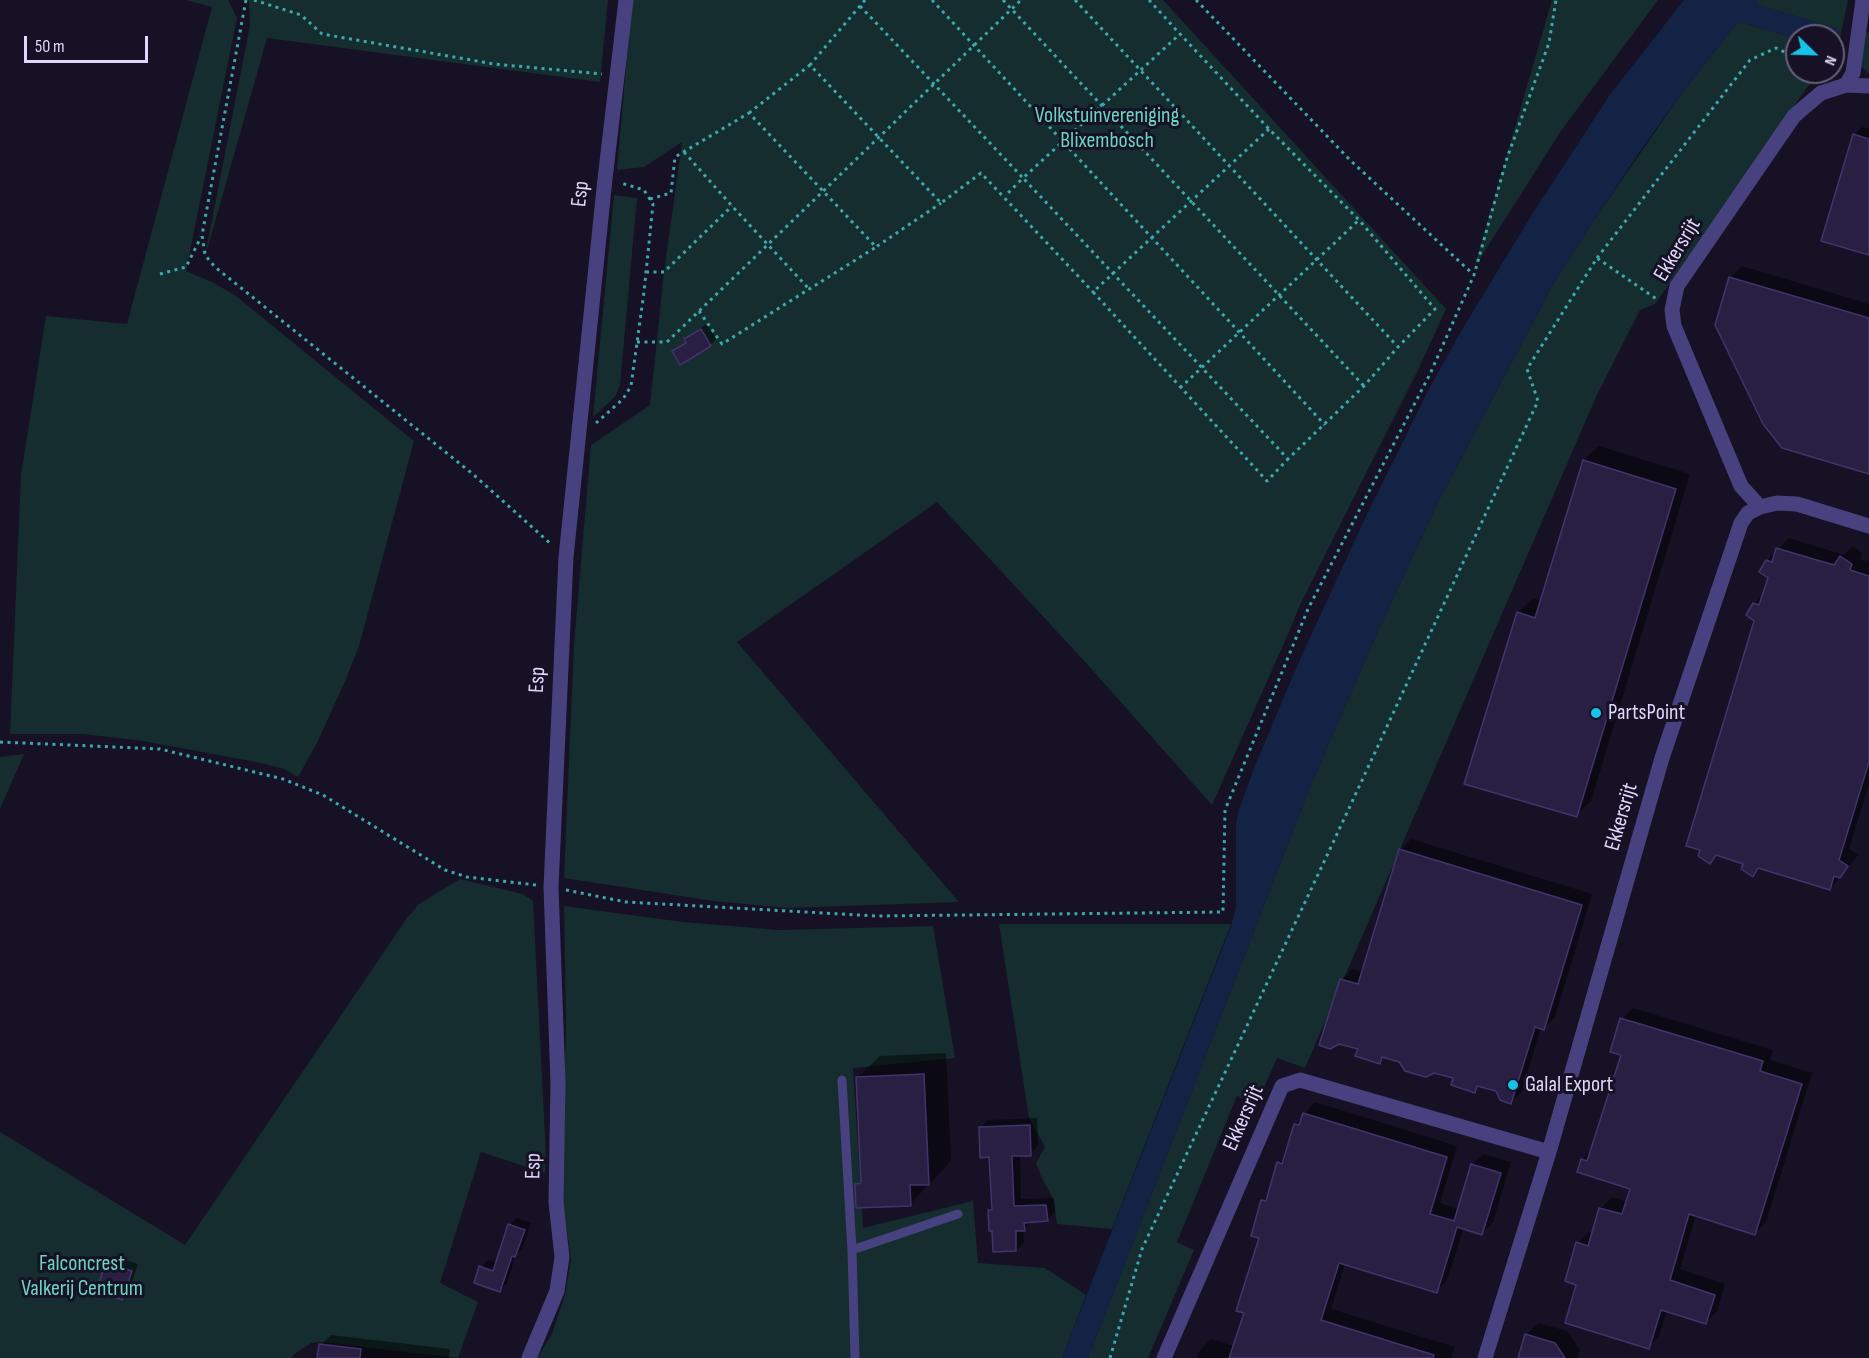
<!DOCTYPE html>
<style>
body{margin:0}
#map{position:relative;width:1869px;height:1358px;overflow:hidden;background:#161124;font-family:"Sofia Sans Condensed",sans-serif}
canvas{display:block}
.north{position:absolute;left:1785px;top:24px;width:60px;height:60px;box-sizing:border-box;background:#161124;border:2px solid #66617a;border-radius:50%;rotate:113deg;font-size:16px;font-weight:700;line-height:24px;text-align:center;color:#dfd8fb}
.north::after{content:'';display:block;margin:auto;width:21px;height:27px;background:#17c3e8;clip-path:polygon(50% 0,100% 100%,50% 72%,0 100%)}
.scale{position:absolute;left:24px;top:36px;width:124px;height:27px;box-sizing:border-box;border:3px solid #dfd8fb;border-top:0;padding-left:8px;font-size:18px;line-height:21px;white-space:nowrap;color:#dfd8fb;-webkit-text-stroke:4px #161124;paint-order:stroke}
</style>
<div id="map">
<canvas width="1869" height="1358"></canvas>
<div class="north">N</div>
<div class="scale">50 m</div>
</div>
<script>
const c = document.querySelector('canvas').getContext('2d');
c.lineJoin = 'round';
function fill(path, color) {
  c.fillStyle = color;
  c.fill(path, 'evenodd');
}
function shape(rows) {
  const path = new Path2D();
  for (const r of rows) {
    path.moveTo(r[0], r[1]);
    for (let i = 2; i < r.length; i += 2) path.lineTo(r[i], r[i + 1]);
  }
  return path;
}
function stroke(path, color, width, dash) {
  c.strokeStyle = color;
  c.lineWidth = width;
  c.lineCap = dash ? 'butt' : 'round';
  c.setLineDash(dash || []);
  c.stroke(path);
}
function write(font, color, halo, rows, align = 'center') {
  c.font = font + ' "Sofia Sans Condensed",sans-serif';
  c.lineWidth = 6;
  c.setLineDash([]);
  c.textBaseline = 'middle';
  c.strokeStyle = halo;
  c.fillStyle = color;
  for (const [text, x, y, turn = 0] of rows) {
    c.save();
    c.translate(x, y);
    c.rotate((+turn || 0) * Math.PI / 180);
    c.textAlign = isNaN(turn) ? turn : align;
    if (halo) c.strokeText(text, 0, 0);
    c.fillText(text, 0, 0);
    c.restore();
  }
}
fill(shape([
 [186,0,228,0,237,18,186,271,214,283,236,296,414,441,359,646,346,679,317,743,298,777,284,769,261,763,143,741,83,734,10,734,21,475,46,316,127,324,212,7],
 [249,0,608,0,600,82,267,38,204,261,250,25],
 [632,0,1163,0,1446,309,1419,368,1300,605,1288,634,1212,805,1087,664,937,502,737,642,959,902,787,908,713,901,564,878,574,644,591,445,650,405,664,272,682,142,644,167,617,170],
 [1552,0,1658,0,1561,131,1474,268],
 [1758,0,1848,0,1839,43,1833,57,1833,49,1839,43,1838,29,1755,4],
 [1741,22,1797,39,1797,72,1821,72,1808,86,1655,304,1640,310,1596,397,1305,1068,1277,1058,1257,1104,1237,1096,1177,1242,1194,1250,1148,1358,1088,1358,1308,792,1373,642,1438,502,1552,286,1594,220,1682,93,1736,24],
 [1866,32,1869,33,1869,74,1861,66],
 [614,195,637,198,620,385,615,397,593,417],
 [24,754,0,809,0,757],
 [460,879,523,894,533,901,546,1155,545,1173,481,1152,440,1283,478,1302,458,1358,321,1342,311,1343,293,1355,292,1358,0,1358,0,1132,185,1245,407,918,419,904],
 [564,906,683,922,779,930,933,926,955,1058,853,1068,863,1228,973,1201,978,1263,1045,1268,1086,1295,1062,1358,537,1358,552,1334,565,1295,571,1258,561,1190,566,1027],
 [999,924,1231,924,1112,1229,1057,1224,1054,1201,1041,1176,1036,1163,1045,1147,1029,1118]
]), '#152d2e');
fill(shape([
 [1684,0,1758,0,1756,4,1838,29,1839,43,1833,49,1833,36,1797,36,1797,39,1741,22,1736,24,1682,93,1645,144,1594,220,1552,286,1438,502,1373,642,1308,792,1088,1358,1062,1358,1230,929,1236,908,1236,824,1239,809,1256,763,1301,657,1368,512,1430,387,1460,333,1531,216,1609,96]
]), '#132346');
fill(shape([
 [1862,127,1869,129,1869,254,1854,135],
 [1742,266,1869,304,1869,473,1731,277],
 [707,324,716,339,710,345,674,351,687,341,686,340,691,334],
 [1599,446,1690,474,1591,801,1576,815,1518,613,1533,598,1542,601,1584,460],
 [1789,538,1844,555,1852,546,1862,553,1860,559,1869,562,1869,784,1849,849,1858,855,1830,889,1760,867,1752,875,1745,863,1717,854,1710,862,1756,620,1754,604,1764,594,1770,577,1767,561],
 [1411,839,1592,894,1555,1017,1544,1028,1541,1027,1522,1091,1511,1102,1497,1090,1481,1085,1475,1091,1455,1077,1385,1056,1380,1062,1359,1048,1341,980,1352,969,1363,972,1400,850],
 [1633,1008,1773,1050,1770,1060,1812,1073,1766,1222,1755,1233,1696,1215,1680,1269,1725,1284,1717,1311,1706,1322,1667,1310,1659,1336,1648,1347,1578,1284,1578,1243,1589,1232,1593,1233,1601,1208,1612,1197,1627,1202,1632,1188,1582,1160,1592,1150,1622,1054,1622,1019],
 [946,1053,951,1161,910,1204,857,1184,862,1179,857,1078,880,1056],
 [1315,1102,1457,1146,1440,1203,1459,1209,1472,1165,1483,1154,1511,1162,1493,1222,1482,1233,1464,1227,1447,1280,1436,1291,1345,1263,1331,1309,1455,1347,1451,1358,1197,1358,1200,1350,1211,1339,1234,1346,1245,1312,1261,1237,1263,1201,1269,1194,1279,1163,1286,1156,1295,1125],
 [1037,1118,1038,1146,1030,1154,1020,1155,1021,1199,1054,1198,1055,1212,1047,1220,1032,1221,1023,1230,1024,1242,1016,1250,994,1229,989,1210,993,1206,991,1156,980,1128,988,1120],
 [517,1218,531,1223,522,1249,516,1254,507,1283,500,1290,481,1267,488,1260,497,1263,509,1225],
 [114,1256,138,1264,129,1291,122,1298,98,1290,107,1263],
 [1538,1323,1567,1331,1580,1350,1577,1358,1519,1358,1526,1335],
 [331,1335,450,1349,449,1358,319,1358,321,1345]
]), '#0007');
const building = shape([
 [1853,134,1869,139,1869,255,1821,241,1853,134],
 [1729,277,1869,318,1869,474,1782,448,1763,424,1715,325,1729,277],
 [701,329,711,346,680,365,672,351,686,343,684,339,701,329],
 [1583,460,1676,489,1577,817,1464,784,1517,612,1535,618,1583,460],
 [1776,548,1834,565,1840,556,1852,564,1850,570,1869,576,1869,762,1839,860,1848,866,1840,878,1834,876,1830,890,1758,868,1753,877,1741,869,1743,864,1716,855,1710,864,1698,856,1700,850,1686,846,1754,621,1746,615,1753,603,1759,605,1768,578,1759,572,1766,560,1772,562,1776,548],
 [1399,849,1582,905,1544,1030,1535,1027,1511,1104,1500,1100,1496,1091,1477,1086,1475,1093,1451,1085,1453,1078,1434,1073,1426,1077,1415,1074,1405,1071,1399,1062,1382,1057,1380,1064,1355,1056,1358,1049,1339,1044,1330,1049,1319,1045,1340,979,1358,984,1399,849],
 [1620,1018,1763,1061,1760,1071,1802,1084,1755,1235,1689,1214,1670,1280,1715,1295,1706,1324,1661,1310,1649,1349,1565,1323,1576,1285,1565,1281,1576,1242,1588,1246,1599,1208,1622,1214,1630,1189,1577,1172,1581,1159,1587,1161,1621,1055,1610,1052,1620,1018],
 [924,1074,929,1185,910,1185,911,1206,856,1208,855,1184,861,1183,856,1077,924,1074],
 [1303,1113,1447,1157,1430,1214,1454,1221,1471,1164,1501,1173,1482,1235,1457,1227,1437,1293,1339,1263,1321,1320,1434,1355,1433,1358,1229,1358,1244,1313,1236,1311,1259,1238,1251,1236,1261,1200,1266,1201,1277,1162,1282,1164,1294,1124,1299,1125,1303,1113],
 [1030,1125,1031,1156,1012,1156,1014,1206,1046,1205,1048,1221,1024,1223,1025,1231,1016,1231,1016,1251,993,1252,992,1231,989,1231,988,1210,992,1210,989,1157,980,1158,979,1127,1030,1125],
 [508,1224,525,1230,515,1257,512,1256,500,1292,474,1283,479,1266,493,1271,508,1224],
 [106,1263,132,1271,122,1300,96,1291,106,1263],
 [1525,1334,1555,1343,1565,1358,1518,1358,1525,1334],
 [319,1344,361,1349,360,1358,317,1358,319,1344]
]);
fill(building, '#291f43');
stroke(building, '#43336d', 1.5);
stroke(shape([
 [246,0,202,235,205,255,215,267,474,475,552,545],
 [254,0,301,15,322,34,494,64,602,74],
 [865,0,810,65,941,203,981,173,1093,292],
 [932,0,1325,425],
 [1003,0,1364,386],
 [1075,0,1398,347],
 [1149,0,1180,34,1269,129,1359,220,1435,309,1398,347,1364,386,1288,459,1023,178,1180,34],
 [1196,0,1350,160,1474,275],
 [860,6,1023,178,1005,196],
 [1810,72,1815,81],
 [749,113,810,65],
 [1269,129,1093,292,1267,481,1288,459],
 [684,152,732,206,809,289],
 [650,199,671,193,675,157,749,113,876,247,941,203],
 [1597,258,1750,60,1776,48,1797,58],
 [646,272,664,272,732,206],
 [160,274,186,267,201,237],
 [699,311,722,344,876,247],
 [637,342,667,342,1021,0],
 [1180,388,1359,220],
 [596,423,623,399,631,386,644,292,653,204,644,190,621,183],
 [0,742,160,749,283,779,323,795,445,870,467,877,536,885],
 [566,890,626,902,877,916,1223,912,1225,810,1308,609,1430,374,1474,275,1507,158,1549,43,1556,0],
 [1110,1358,1142,1249,1338,832,1538,401,1527,369,1597,258,1658,300]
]), '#3baaac', 3, [3, 4.5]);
stroke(shape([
 [842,1080,852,1250,855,1358],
 [852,1250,958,1214]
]), '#48417f', 9);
stroke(shape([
 [1846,85,1853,73,1863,0],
 [1760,507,1741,486,1674,326,1672,310,1677,286,1794,116,1821,93,1846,85,1869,86],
 [529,1358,557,1291,562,1257,556,1202,558,1083,551,887,566,557,605,179,626,0],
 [1164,1358,1282,1086,1300,1080,1549,1152],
 [1485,1358,1549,1152,1662,758,1741,523,1748,513,1760,507,1777,503,1797,504,1869,526]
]), '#48417f', 15);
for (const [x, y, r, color] of [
 [1596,713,6,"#17c3e8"],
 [1513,1085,6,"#17c3e8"]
]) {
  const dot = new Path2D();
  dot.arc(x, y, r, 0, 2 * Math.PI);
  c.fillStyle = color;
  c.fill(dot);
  stroke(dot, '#161124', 2);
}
write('22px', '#6bd5c2', '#161124', [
 ["Volkstuinvereniging",1107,116],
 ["Blixembosch",1107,141],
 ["Falconcrest",82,1264],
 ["Valkerij Centrum",82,1289]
]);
write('22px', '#dfd8fb', '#161124', [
 ["Esp",581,194,-84],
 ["Ekkersrijt",1678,250,-59],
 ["Esp",538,680,-87],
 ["Ekkersrijt",1622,817,-74],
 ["Ekkersrijt",1244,1118,-66],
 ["Esp",534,1166,-89]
]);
write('22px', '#dfd8fb', '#161124', [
 ["PartsPoint",1608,713],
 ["Galal Export",1525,1085]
], 'left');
</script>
